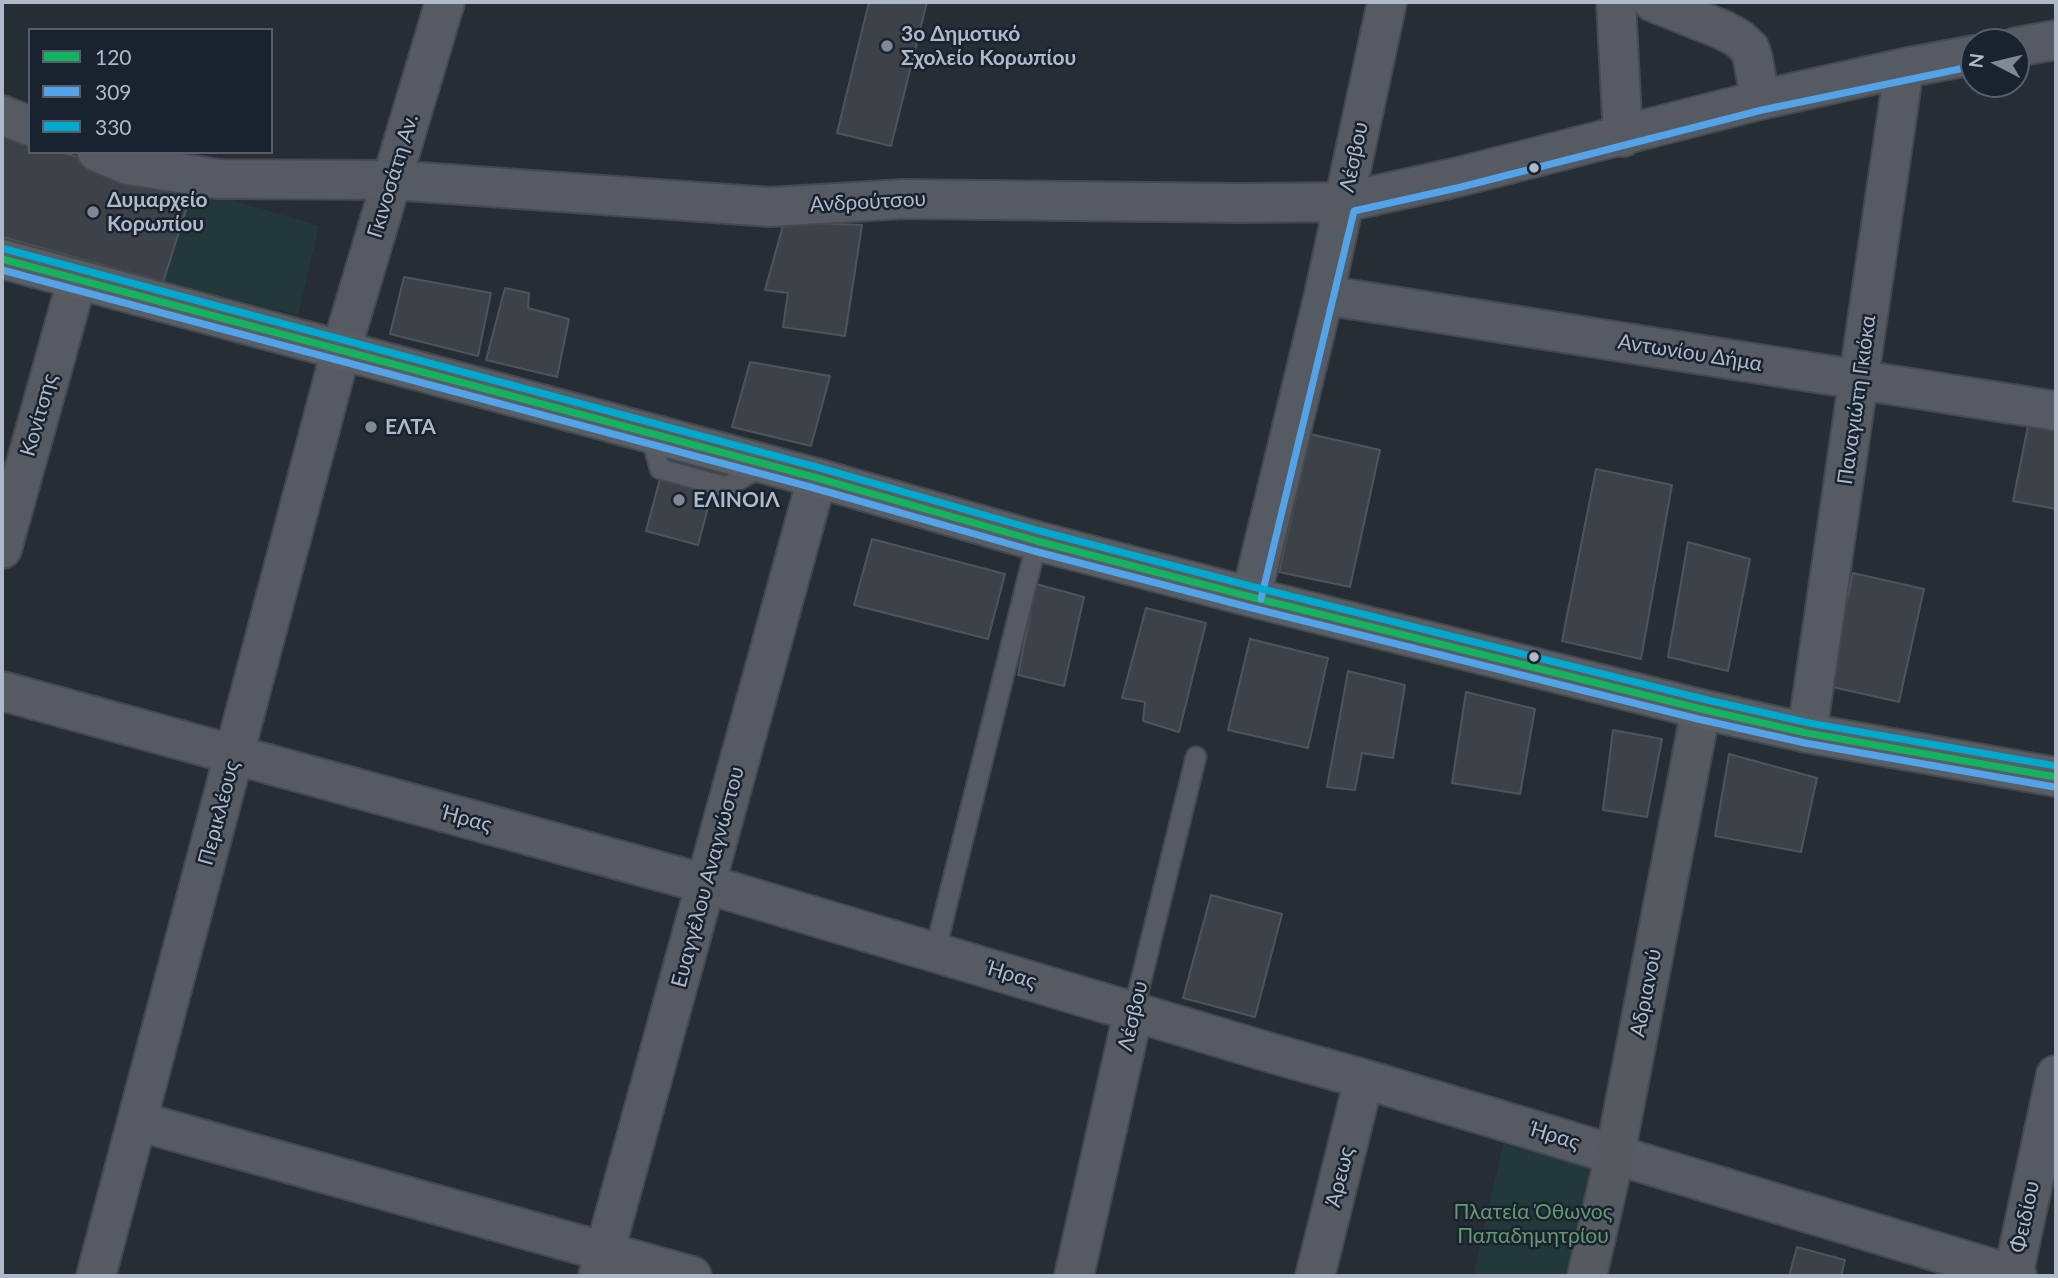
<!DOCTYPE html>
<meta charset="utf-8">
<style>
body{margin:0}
#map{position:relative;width:2058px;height:1278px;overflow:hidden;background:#262d35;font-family:Lato,sans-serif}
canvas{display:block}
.frame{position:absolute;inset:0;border:4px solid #afb9c7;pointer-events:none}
.legend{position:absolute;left:28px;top:28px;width:245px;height:126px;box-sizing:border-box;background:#19232f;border:2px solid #555f6c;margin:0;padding:9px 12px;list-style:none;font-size:21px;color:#afb9c7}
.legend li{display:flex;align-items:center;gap:14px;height:35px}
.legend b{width:35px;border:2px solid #555f6c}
.north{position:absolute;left:1960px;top:28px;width:70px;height:70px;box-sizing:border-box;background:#19232f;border:2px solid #555f6c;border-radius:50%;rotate:277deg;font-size:19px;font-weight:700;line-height:28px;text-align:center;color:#afb9c7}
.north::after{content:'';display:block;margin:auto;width:24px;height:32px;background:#7f8894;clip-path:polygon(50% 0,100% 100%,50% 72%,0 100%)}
</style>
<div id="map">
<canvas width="2058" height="1278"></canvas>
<div class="frame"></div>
<ul class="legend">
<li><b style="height:9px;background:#13b361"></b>120</li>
<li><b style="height:9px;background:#53a3e8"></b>309</li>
<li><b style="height:9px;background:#00a9ce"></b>330</li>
</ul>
<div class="north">N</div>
</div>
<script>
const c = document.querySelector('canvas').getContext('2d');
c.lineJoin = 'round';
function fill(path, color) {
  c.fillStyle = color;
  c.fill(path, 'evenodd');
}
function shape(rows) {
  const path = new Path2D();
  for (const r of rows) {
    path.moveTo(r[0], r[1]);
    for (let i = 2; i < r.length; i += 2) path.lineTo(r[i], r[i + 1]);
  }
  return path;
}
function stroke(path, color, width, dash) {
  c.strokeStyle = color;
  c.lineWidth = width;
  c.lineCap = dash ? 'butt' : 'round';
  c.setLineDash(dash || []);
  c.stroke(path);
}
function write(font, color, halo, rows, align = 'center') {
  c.font = font + ' Lato,sans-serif';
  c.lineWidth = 5;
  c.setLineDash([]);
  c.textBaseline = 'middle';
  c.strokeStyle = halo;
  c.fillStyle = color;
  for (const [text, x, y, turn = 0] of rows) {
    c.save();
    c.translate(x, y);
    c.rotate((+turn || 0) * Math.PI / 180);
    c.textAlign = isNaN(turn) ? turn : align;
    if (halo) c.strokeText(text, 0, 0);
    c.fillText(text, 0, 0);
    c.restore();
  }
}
fill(shape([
 [193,188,319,226,298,315,163,282],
 [1503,1144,1592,1168,1571,1276,1473,1276]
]), '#23383b');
const building = shape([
 [869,2,927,2,891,146,837,133,869,2],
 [2,137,30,144,30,152,60,152,193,188,163,282,2,237,2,137],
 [784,222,862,225,845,336,783,327,788,293,765,290,784,222],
 [404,277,491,293,478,356,390,334,404,277],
 [505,288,529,293,528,308,569,319,557,377,486,360,505,288],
 [750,362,830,376,811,446,732,427,750,362],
 [2030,416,2056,420,2056,509,2013,501,2030,416],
 [1310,434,1380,450,1350,587,1279,572,1310,434],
 [1596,469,1672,485,1641,659,1562,641,1596,469],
 [661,475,713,489,698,545,646,531,661,475],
 [872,539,1005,574,988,639,854,605,872,539],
 [1688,542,1750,559,1728,671,1668,657,1688,542],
 [1853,573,1924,589,1899,702,1828,686,1853,573],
 [1036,584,1084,597,1064,686,1018,675,1036,584],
 [1146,608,1206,623,1179,732,1143,721,1145,702,1122,698,1146,608],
 [1250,639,1328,658,1308,748,1228,730,1250,639],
 [1348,671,1405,685,1393,758,1362,753,1355,790,1327,787,1348,671],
 [1466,692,1535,709,1520,794,1452,783,1466,692],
 [1613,730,1662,739,1647,817,1603,810,1613,730],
 [1729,754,1817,778,1801,852,1715,836,1729,754],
 [1211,895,1282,914,1255,1017,1183,998,1211,895],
 [1797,1247,1845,1260,1841,1276,1789,1276,1797,1247]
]);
fill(building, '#3c4248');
stroke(building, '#4e545d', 2);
const lane = shape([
 [650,433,660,469,726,487,764,465],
 [935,952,1037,541],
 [1133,1013,1196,757]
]);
const street = shape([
 [1616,2,1623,137],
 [1653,2,1723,30,1738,38,1750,49,1753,59,1760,100],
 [2016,47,2056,40],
 [2,115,30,126],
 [97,152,128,165,218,179,392,180,770,207,903,199,1240,203,1345,202,1458,177,1760,100,1904,68,1974,55],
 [1324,295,2056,411],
 [2,549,77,280],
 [1251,597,1324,295,1387,2],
 [2,691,706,884,1278,1055,1364,1079,2017,1276],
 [1807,733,1904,68],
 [137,1121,692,1276],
 [96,1276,341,350,445,2],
 [598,1276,817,478],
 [1074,1276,1133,1013],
 [1315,1276,1364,1079],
 [2013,1276,2056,1075]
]);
const secondary = shape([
 [1587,1276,1615,1154,1701,709]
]);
const primary = shape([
 [2,259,817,478,1037,541,1251,597,1701,709,1807,733,2056,777]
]);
stroke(lane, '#44494f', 23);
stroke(street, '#44494f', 42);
stroke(secondary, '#44494f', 42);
stroke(primary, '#434951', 42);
stroke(lane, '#565b63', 19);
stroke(street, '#565b63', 38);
stroke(secondary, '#555a61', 38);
stroke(primary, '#595e65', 38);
stroke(shape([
 [2,259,817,478,1037,541,1251,597,1701,709,1807,733,2056,777]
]), '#13b361', 7);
stroke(shape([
 [2,270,814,488,1034,551,1248,607,1698,719,1805,743,2054,787],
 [1261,599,1354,211,1461,187,1762,110,1974,66]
]), '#53a3e8', 7);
stroke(shape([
 [5,249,820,468,1040,531,1254,587,1703,699,1809,723,2056,766]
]), '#00a9ce', 7);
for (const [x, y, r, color] of [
 [887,46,7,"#7f8894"],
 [1534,168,6,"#afb9c7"],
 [93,212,7,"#7f8894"],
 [371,427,7,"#7f8894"],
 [679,500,7,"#7f8894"],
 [1534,657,6,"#afb9c7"]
]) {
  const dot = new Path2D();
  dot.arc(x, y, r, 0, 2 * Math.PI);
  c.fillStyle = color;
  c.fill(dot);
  stroke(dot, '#19232f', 2.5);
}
write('bold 21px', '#afb9c7', '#19232f', [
 ["3ο Δημοτικό",901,34],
 ["Σχολείο Κορωπίου",901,58],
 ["Δυμαρχείο",107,200],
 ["Κορωπίου",107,224],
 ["ΕΛΤΑ",385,427],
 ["ΕΛΙΝΟΙΛ",693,500]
], 'left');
write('21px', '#afb9c7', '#19232f', [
 ["Λέσβου",1354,157,-78],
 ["Γκινοσάτη Αν.",393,176,-73],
 ["Ανδρούτσου",868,202,-3],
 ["Αντωνίου Δήμα",1690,353,9],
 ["Παναγιώτη Γκιόκα",1857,400,-82],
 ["Κονίτσης",39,415,-74],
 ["Περικλέους",219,813,-75],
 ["Ήρας",467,819,15],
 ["Ευαγγέλου Αναγνώστου",708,877,-75],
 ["Ήρας",1012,975,17],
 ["Αδριανού",1646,993,-79],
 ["Λέσβου",1133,1016,-77],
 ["Ήρας",1555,1136,17],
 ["Άρεως",1340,1177,-76],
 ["Φειδίου",2025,1217,-78]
]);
write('21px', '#65996e', '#19232f', [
 ["Πλατεία Όθωνος",1533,1212],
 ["Παπαδημητρίου",1533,1236]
]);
</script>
